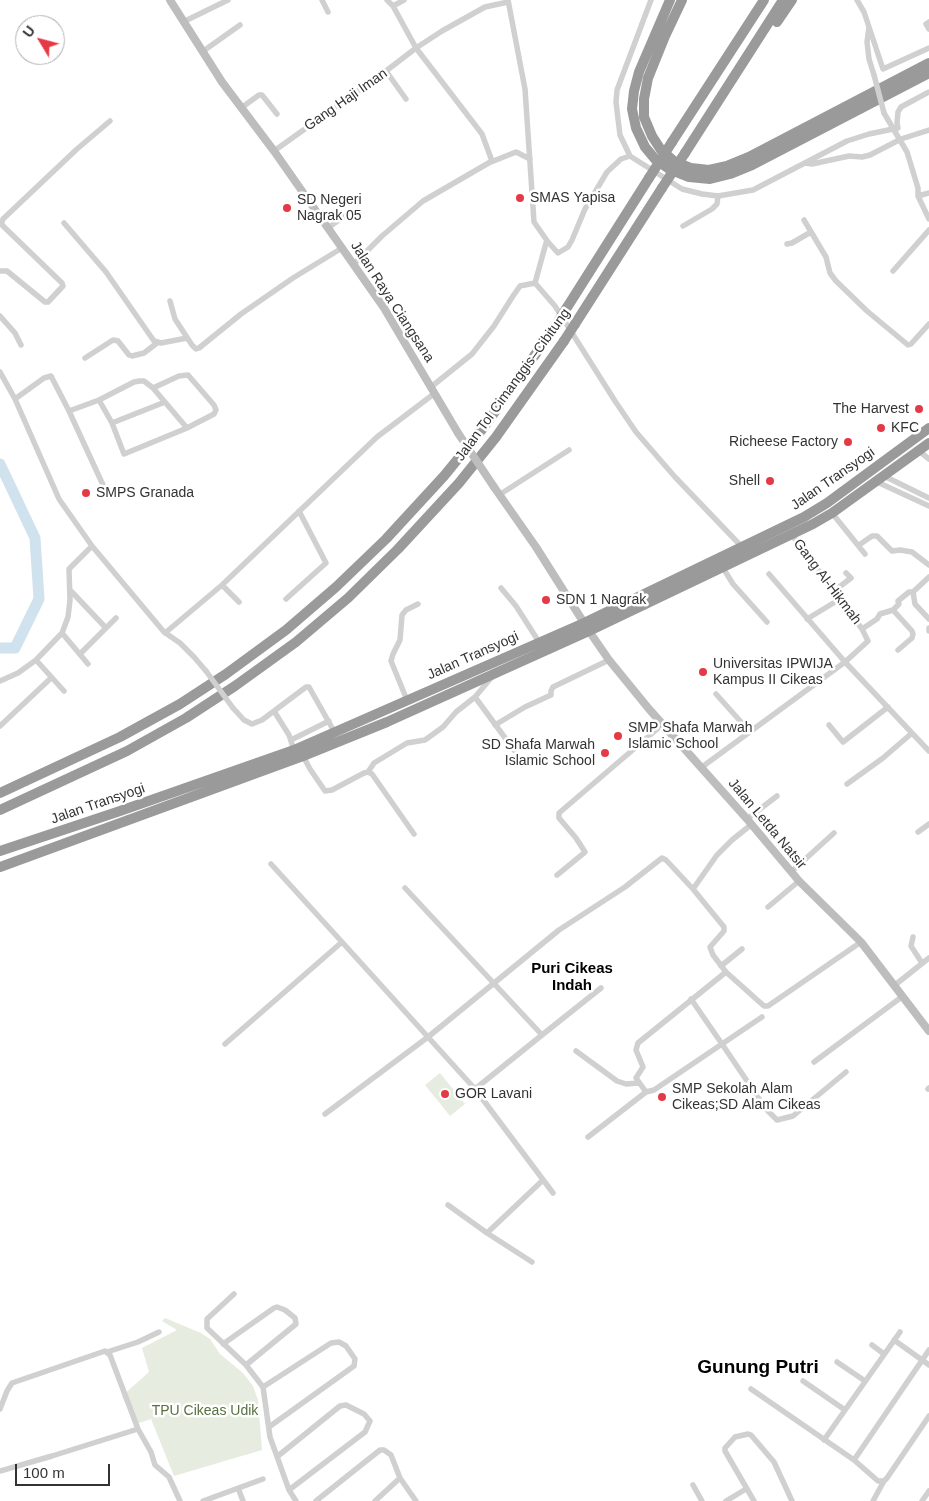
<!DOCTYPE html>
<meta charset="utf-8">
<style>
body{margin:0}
#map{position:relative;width:929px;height:1501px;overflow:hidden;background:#fff;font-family:Helvetica,sans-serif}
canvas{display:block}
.north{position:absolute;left:15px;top:15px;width:50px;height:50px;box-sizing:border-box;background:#fff;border:1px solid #adadad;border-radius:50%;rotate:307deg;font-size:14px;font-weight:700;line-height:20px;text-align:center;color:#333}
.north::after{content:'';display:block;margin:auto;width:18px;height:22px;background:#e63946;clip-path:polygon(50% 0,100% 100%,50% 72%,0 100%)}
.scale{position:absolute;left:15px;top:1464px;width:95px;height:22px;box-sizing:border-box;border:2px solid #333;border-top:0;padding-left:6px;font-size:15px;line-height:18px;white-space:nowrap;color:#333;-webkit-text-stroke:4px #fff;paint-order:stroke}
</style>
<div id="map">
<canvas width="929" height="1501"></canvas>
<div class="north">U</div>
<div class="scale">100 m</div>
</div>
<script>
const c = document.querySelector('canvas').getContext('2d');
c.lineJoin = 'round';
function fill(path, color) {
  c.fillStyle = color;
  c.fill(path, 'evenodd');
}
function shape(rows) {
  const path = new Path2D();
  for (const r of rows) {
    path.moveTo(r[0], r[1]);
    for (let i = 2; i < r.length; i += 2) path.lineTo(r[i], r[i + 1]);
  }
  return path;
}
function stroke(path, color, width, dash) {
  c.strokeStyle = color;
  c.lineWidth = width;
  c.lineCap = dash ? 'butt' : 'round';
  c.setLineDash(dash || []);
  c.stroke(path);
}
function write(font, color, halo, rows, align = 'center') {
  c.font = font + ' Helvetica,sans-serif';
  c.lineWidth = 5;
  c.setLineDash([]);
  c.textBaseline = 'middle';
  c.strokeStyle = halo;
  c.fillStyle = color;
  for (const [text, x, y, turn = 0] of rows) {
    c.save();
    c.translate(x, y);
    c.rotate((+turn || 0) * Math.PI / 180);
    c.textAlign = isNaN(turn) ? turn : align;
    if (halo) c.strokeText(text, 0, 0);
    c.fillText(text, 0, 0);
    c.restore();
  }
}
fill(shape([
 [440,1073,465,1104,450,1116,425,1085],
 [165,1318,201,1333,210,1339,220,1354,243,1373,253,1386,258,1400,262,1450,174,1476,151,1419,136,1424,122,1396,149,1372,142,1348,177,1330,162,1321]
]), '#e6ecdf');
stroke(shape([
 [0,464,35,538,39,599,15,648,0,648]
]), '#cfe2ee', 11);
stroke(shape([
 [322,0,328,12],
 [508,0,525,89,534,222,548,242,558,253,568,247,572,240,585,209,607,172,621,159,630,156],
 [651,0,617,90,616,102,618,119,620,135,630,156,682,189,702,194,718,196,753,190,847,141,869,134,898,128,897,123,898,112,901,107,929,92],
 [857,0,864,12,869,27,867,42,869,59,874,75],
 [393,6,404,0],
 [183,22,228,0],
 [929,22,926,24,929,29],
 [869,27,883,69,929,48],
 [202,52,240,25],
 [386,71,406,99],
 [241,108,259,95,262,95,277,114],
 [884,113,907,152,918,188,918,196,929,219],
 [274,151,386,71,416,48,442,31,485,7,508,2],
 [491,162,516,152,530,159],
 [805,163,812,164,849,156,862,157,870,155,901,139,929,130],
 [918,196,929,193],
 [804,220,826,257,830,273,836,281,867,311,908,345,911,344,929,324],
 [64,223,106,272,154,341,161,343,187,338],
 [683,226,712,209,717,204,718,196],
 [328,228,351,211],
 [787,244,792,243,811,232],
 [354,264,382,236,423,201,492,161,482,134,416,48,393,6,387,0],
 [0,271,7,271,45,302,48,302,63,286,62,283,2,225,2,222,3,219,77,149,110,121],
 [893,271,929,230],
 [535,283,555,306,615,401,636,432,675,477,742,547],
 [535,283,546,243,548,242],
 [170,301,175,319,192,345,196,349,199,348,241,314,293,278,342,248],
 [0,316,15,333,21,345],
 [85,358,113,340,118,341,129,355,132,356,144,353,157,343],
 [0,372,15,399,59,499,92,546,164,632,180,643,194,657,206,671],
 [431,387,472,354,494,326,513,296,520,286,535,283],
 [15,399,44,378,51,376,69,411,103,485],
 [99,400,134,382,140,381,144,381,153,388,187,428,214,414,216,410,214,405,188,375,179,376,153,388],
 [69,411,99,400,112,423,124,454,187,428],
 [112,423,165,402],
 [918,450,929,459],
 [882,475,929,498],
 [875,481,929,506],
 [499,495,569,450],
 [832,513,865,554],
 [859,545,872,536,877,536,892,551,900,550,912,552,929,565],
 [723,568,733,584,767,622],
 [769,574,845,662,929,751],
 [222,585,239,602],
 [501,588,516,606,539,642],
 [70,590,106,628],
 [834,591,851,578,846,573],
 [913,592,915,604,929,619],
 [286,599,326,563,299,511],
 [893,610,912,631,913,634,912,638,898,650],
 [807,619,840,599],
 [929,628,929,631],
 [862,629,877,619,880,614,893,610,899,604,898,601,909,592,913,592,929,577],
 [62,633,88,664],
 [165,633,222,585,377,437,435,393],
 [80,654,116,618],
 [36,660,64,691],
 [0,681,18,673,36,660,62,633,68,617,70,600,69,569,92,546],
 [716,694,750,732],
 [475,697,491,678],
 [407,700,391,661,393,654,400,640,402,615,406,610,418,604],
 [233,708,244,720,252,724,262,720,306,687,309,687,335,733],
 [274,711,289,735,294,750],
 [495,725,525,707,551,695,551,691,553,687,609,660],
 [829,725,843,742,888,707],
 [0,726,51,678],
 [291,740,329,721],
 [303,756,310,769,325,791,332,790,364,773,368,772,372,774,414,834],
 [702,767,845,662,868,641,862,629,792,535],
 [368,772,374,763,407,743,425,740,443,727,456,712,475,697,514,750],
 [847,784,883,758,912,733],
 [747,819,777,796],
 [918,832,929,824],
 [271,864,342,942],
 [791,872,834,833],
 [557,875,585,852,576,838,559,818,559,813,663,724],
 [405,888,542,1035,475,1089],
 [693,889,717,855,732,840,752,824],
 [768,907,799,881],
 [913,937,911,946,922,963],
 [721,966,742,949],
 [726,972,638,1043,636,1050,643,1067,636,1078,646,1092,654,1090,722,1044,766,1109,777,1120,793,1116,846,1072],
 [895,985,929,958],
 [691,999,722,1044,762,1017],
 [542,1035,601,988],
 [225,1044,342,942,475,1089,553,1193],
 [576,1051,617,1081,626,1084,639,1083],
 [814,1062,903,996],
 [928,1089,929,1088],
 [325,1114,428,1037,559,930,625,887,662,858,666,860,693,889,724,927,724,931,710,947,713,955,726,972,764,1006,768,1006,861,942],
 [588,1137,646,1092],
 [448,1205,487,1233,542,1181],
 [487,1233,532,1262],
 [234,1294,207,1319,207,1328,246,1365,263,1387,270,1437,289,1490,296,1501],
 [894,1340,929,1365],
 [223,1344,274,1308,277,1307,285,1310,295,1318,296,1324,246,1365],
 [872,1345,884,1354],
 [107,1352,138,1342,159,1332],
 [837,1362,865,1381],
 [803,1381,845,1410],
 [263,1387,331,1343,339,1342,346,1346,355,1359,354,1366,269,1427],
 [751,1389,854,1460,878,1481,884,1481,887,1478,929,1416],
 [0,1409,7,1391,12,1383,105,1351,110,1355,138,1429,151,1452,155,1465,169,1477,180,1501],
 [824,1440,900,1332],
 [278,1456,340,1406,346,1405,364,1414,370,1421,365,1432,289,1490],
 [854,1460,929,1350],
 [0,1471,52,1456,138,1429],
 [693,1485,702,1501],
 [238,1488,243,1501],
 [203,1501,263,1479],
 [316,1501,380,1450,384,1450,391,1455,400,1478,416,1501],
 [375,1501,400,1478],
 [726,1501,746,1489],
 [754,1501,725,1451,725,1448,735,1437,748,1434,751,1435,774,1462,792,1501],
 [873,1501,884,1481],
 [922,1501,929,1491]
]), '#d0d0d0', 5.5);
stroke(shape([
 [170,0,222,82,274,151,384,308,458,433],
 [494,487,536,547,584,623],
 [589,631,609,660,649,709,747,819,799,881,861,942,929,1031]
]), '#bdbdbd', 8);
stroke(shape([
 [670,0,639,72,634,91,632,109,636,128,645,147,655,159,669,169,689,177,710,179,730,174,752,165,929,73],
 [682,0,665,36,648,78,644,99,644,117,652,136,661,150,674,161,691,168,709,170,727,166,749,157,929,63],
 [777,22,792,0],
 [672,142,764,0],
 [685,153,783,0],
 [566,309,649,178],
 [575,324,662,188],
 [0,793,120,737,180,704,226,674,286,630,336,587,386,539,444,476,484,427,554,328],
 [0,810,127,751,186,718,235,686,296,642,348,598,398,549,459,483,496,437,564,341],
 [0,851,120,811,294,750,584,623,804,517,827,503,929,428],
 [0,867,303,756,387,722,589,631,813,524,832,513,929,443]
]), '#9a9a9a', 10);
stroke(shape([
 [874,75,884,113],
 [206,671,233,708]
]), '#d0d0d0', 5.5);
stroke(shape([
 [458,433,494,487]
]), '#bdbdbd', 8);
stroke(shape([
 [649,178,672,142],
 [662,188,685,153],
 [554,328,566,309],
 [564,341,575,324]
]), '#9a9a9a', 10);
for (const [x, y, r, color] of [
 [520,198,5,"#e63946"],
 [287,208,5,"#e63946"],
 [919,409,5,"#e63946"],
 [881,428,5,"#e63946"],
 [848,442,5,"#e63946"],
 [770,481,5,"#e63946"],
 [86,493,5,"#e63946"],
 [546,600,5,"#e63946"],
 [703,672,5,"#e63946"],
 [618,736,5,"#e63946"],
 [605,753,5,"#e63946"],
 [445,1094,5,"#e63946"],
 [662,1097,5,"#e63946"]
]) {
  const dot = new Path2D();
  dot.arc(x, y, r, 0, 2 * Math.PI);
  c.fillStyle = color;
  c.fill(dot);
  stroke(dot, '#fff', 2);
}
write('14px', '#333', '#fff', [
 ["Gang Haji Iman",346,100,-35],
 ["Jalan Raya Ciangsana",392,302,57],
 ["Jalan Tol Cimanggis–Cibitung",513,385,-54],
 ["Jalan Transyogi",833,479,-35],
 ["Gang Al-Hikmah",827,582,53],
 ["Jalan Transyogi",473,656,-24],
 ["Jalan Transyogi",98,804,-19],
 ["Jalan Letda Natsir",767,824,50]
]);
write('14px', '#333', '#fff', [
 ["SMAS Yapisa",530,198],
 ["SD Negeri",297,200],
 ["Nagrak 05",297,216],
 ["The Harvest",909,409,"right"],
 ["KFC",891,428],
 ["Richeese Factory",838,442,"right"],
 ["Shell",760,481,"right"],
 ["SMPS Granada",96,493],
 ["SDN 1 Nagrak",556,600],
 ["Universitas IPWIJA",713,664],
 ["Kampus II Cikeas",713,680],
 ["SMP Shafa Marwah",628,728],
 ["Islamic School",628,744],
 ["SD Shafa Marwah",595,745,"right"],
 ["Islamic School",595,761,"right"],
 ["SMP Sekolah Alam",672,1089],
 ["Cikeas;SD Alam Cikeas",672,1105],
 ["GOR Lavani",455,1094]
], 'left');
write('14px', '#56703f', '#fff', [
 ["TPU Cikeas Udik",205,1411]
]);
write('bold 15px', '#000', '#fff', [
 ["Puri Cikeas",572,969],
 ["Indah",572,986]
]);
write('bold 19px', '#000', '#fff', [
 ["Gunung Putri",758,1368]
]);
</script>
